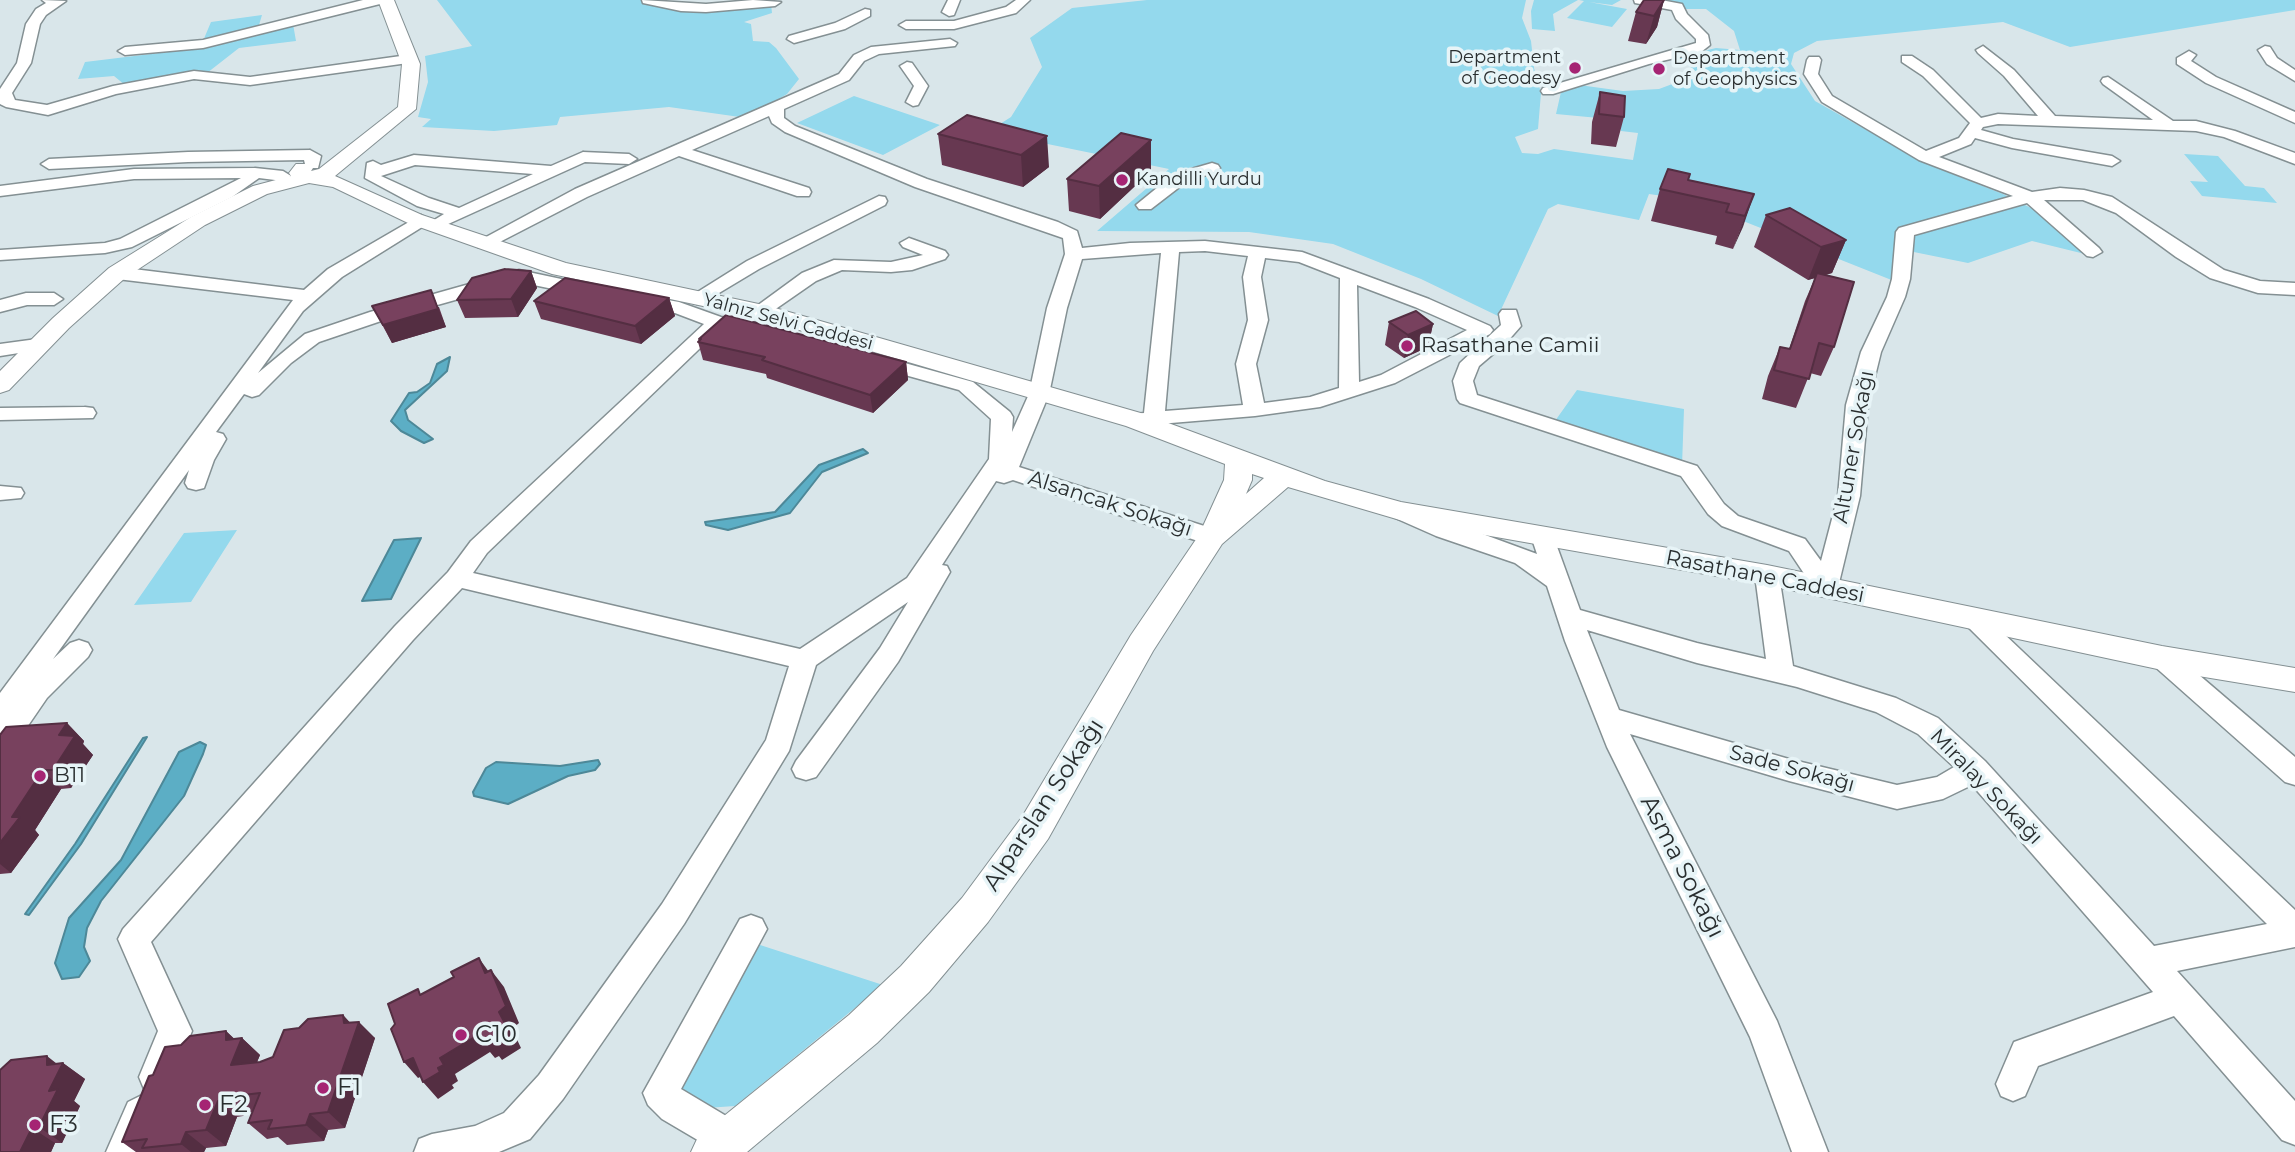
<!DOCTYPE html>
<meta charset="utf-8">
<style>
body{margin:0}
canvas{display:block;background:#d9e6ea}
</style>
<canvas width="2295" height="1152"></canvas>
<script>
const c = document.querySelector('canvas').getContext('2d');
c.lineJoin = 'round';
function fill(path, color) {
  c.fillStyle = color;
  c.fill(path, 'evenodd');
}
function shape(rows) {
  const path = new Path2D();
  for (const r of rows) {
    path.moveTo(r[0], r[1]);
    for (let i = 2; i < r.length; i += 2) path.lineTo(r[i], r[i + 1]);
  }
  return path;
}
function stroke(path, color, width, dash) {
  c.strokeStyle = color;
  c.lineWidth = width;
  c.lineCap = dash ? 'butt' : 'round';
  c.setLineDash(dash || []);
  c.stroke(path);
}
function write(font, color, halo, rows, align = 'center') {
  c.font = font + ' Montserrat,sans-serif';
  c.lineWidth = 7;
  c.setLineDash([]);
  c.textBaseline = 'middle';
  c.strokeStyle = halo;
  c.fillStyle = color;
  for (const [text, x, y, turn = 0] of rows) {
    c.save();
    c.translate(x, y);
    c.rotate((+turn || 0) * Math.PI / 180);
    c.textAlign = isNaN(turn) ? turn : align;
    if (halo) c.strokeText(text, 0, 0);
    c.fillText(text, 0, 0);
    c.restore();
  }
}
fill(shape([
 [437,0,646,0,644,2,674,10,771,4,772,13,744,22,751,24,753,41,769,42,776,48,799,79,787,94,747,118,669,107,560,117,557,125,494,131,422,127,431,119,418,117,428,82,425,56,472,46],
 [1147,0,1526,0,1522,18,1531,41,1534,68,1541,93,1538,129,1515,137,1522,153,1538,154,1554,149,1633,160,1638,133,1621,131,1620,120,1556,114,1561,92,1579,85,1623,91,1659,89,1699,74,1678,57,1716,48,1740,50,1734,31,1706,9,1685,9,1675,4,1652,0,2295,0,2295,10,2070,47,2003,22,1817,41,1794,53,1791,64,1815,101,1927,164,2003,194,2051,218,2097,257,2032,241,1968,263,1899,249,1894,281,1728,215,1677,198,1649,194,1639,220,1558,204,1548,209,1498,316,1421,279,1333,244,1249,232,1097,231,1169,169,1033,141,992,129,1011,117,1042,67,1030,38,1072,8],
 [1534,0,1578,0,1553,14,1555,31,1532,29,1531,11],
 [1579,0,1621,0,1612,5,1589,2,1627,9,1612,27,1567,18,1584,1],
 [262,15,259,25,293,24,296,41,239,48,207,73,125,85,114,76,78,79,85,62,200,48,211,22],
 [854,96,940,125,883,155,797,123],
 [2184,154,2218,156,2245,186,2264,188,2277,203,2202,196,2190,181,2208,182],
 [1577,390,1684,409,1682,466,1555,421],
 [237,530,191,602,134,605,184,533],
 [754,943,883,985,735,1106,706,1108,678,1088]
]), '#94d9ed');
const water = shape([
 [450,357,447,371,405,410,408,420,433,439,424,443,401,431,391,421,409,393,417,392,430,383,437,364,450,357],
 [863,449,868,453,822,472,790,513,728,530,706,525,705,522,775,512,819,465,863,449],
 [421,538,391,599,362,601,394,540,421,538],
 [147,737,81,844,29,915,25,914,75,844,143,738,147,737],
 [200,742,206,745,203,754,184,796,101,901,87,928,84,947,90,961,79,977,62,979,55,963,69,918,121,860,179,752,200,742],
 [598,760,600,764,595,770,568,776,508,804,474,796,473,792,486,768,496,762,560,766,598,760]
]);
fill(water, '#5caec5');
stroke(water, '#4d8898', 2);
const minor = shape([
 [42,0,66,1,46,15,40,24,31,63,12,93,15,100,47,105,113,86,194,71,250,77,408,55,415,59,408,63,250,85,194,79,116,94,48,115,6,107,0,104,0,89,17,63,26,24,36,9,46,3,42,0],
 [363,0,385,0,384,3,203,48,125,55,118,51,125,47,203,40,363,0],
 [642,0,706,4,753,0,781,2,775,6,706,12,681,11,643,3,642,0],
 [948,0,960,0,954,15,949,16,942,12,948,0],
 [1016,0,1030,0,1016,13,954,29,906,29,899,25,906,21,954,21,1006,7,1016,0],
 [1634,0,1661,0,1682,4,1687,14,1708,35,1710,45,1701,52,1649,64,1553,94,1543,94,1541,91,1543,88,1696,43,1696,39,1676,19,1672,10,1635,3,1634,0],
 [865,9,870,10,870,16,845,29,794,43,787,39,789,36,835,23,865,9],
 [950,39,957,43,955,46,879,54,864,61,849,80,784,109,784,118,795,126,927,179,1058,222,1077,231,1082,248,1130,243,1205,241,1302,252,1429,299,1490,326,1493,330,1490,334,1395,383,1320,407,1255,416,1135,426,1127,425,1124,420,1127,415,1144,413,1161,253,1082,259,1067,308,1049,394,1019,467,1220,531,1224,537,1220,543,1212,545,1204,543,1013,480,1004,483,996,481,942,565,947,566,950,572,898,662,816,777,806,780,796,777,792,769,796,761,880,648,908,602,816,665,789,751,684,924,563,1099,530,1139,499,1152,414,1152,419,1139,432,1134,475,1126,504,1113,539,1075,662,904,766,740,789,666,462,588,413,640,151,942,192,1031,168,1089,156,1094,144,1089,139,1077,158,1031,118,939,123,929,395,626,448,572,471,541,704,324,675,313,633,305,631,301,633,297,640,295,679,302,721,317,757,323,760,327,750,333,721,328,487,553,473,573,800,649,907,578,989,459,991,419,959,390,869,365,866,361,869,357,876,355,973,382,1010,412,1013,417,1012,432,1029,394,1047,308,1065,254,1063,238,915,187,785,132,772,123,769,116,692,150,809,188,811,192,809,196,797,196,679,156,587,197,490,247,478,247,475,243,575,189,839,74,854,55,871,47,950,39],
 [1205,251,1248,256,1243,277,1248,320,1236,364,1243,405,1165,411,1179,252,1205,251],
 [1265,258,1299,262,1340,278,1339,388,1310,397,1264,403,1256,364,1268,320,1261,277,1265,258],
 [1357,285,1415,307,1467,330,1381,375,1359,382,1357,285],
 [1983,46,2014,70,2055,116,2153,120,2103,84,2101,81,2103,78,2108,77,2173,121,2196,121,2235,131,2295,153,2295,164,2224,137,2196,131,1998,124,1983,127,1981,130,2013,139,2112,156,2120,161,2112,166,2012,148,1975,138,1971,144,1939,157,2032,192,2060,188,2084,190,2112,197,2224,270,2260,281,2295,283,2295,295,2258,293,2210,278,2176,257,2116,213,2083,200,2044,200,2099,248,2102,252,2093,257,2087,256,2027,203,1914,235,1910,279,1905,297,1881,352,1868,405,1860,496,1838,587,1835,593,1826,596,1817,593,1789,551,1722,526,1708,514,1681,476,1460,403,1457,399,1453,381,1460,363,1501,325,1499,314,1502,310,1516,310,1521,326,1506,343,1479,366,1473,381,1477,395,1697,466,1724,504,1738,516,1805,539,1821,561,1838,496,1846,405,1861,352,1887,297,1892,279,1896,232,1899,228,2013,196,1919,160,1822,102,1804,74,1807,60,1809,57,1819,57,1821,60,1818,74,1832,96,1926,151,1959,138,1970,123,1923,76,1902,62,1902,56,1912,56,1933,70,1981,118,1998,114,2038,116,2004,76,1978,53,1976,50,1983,46],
 [2265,46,2270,47,2277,58,2295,70,2295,81,2267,64,2258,50,2265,46],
 [2189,51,2196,55,2191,61,2216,77,2295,112,2295,123,2206,83,2177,64,2177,58,2189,51],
 [907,62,912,63,928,86,918,105,913,106,906,102,914,86,900,66,907,62],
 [310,150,321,156,318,168,306,168,304,160,188,162,49,169,41,164,49,159,188,152,310,150],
 [583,152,629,154,637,159,629,164,585,162,435,230,426,225,444,214,417,206,365,178,367,163,373,161,381,165,414,155,551,166,583,152],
 [415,165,533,174,459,208,429,198,381,176,415,165],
 [1212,163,1218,165,1220,168,1218,171,1186,182,1151,209,1139,209,1136,205,1174,174,1212,163],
 [255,168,283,171,291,176,283,181,259,178,232,197,132,247,105,253,0,260,0,250,105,243,120,239,241,178,134,179,0,196,0,186,134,169,255,168],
 [879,196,885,197,887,201,885,205,759,269,704,302,697,304,688,298,747,261,879,196],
 [421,215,430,220,427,224,342,277,303,311,258,373,305,334,370,312,519,270,594,286,596,290,587,296,519,282,384,320,319,342,291,363,259,395,252,397,244,394,216,432,223,434,226,439,214,460,204,488,196,490,188,488,185,483,189,470,53,659,70,643,79,640,88,643,92,650,88,657,47,698,10,752,0,755,0,693,293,300,117,279,110,277,108,273,110,269,117,267,304,290,328,269,421,215],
 [909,238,945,251,948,255,945,259,912,270,891,272,842,270,816,281,767,315,760,317,750,311,802,273,834,260,891,262,923,255,903,247,900,243,909,238],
 [26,293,54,293,63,299,54,305,27,305,0,312,0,300,26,293],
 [37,339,44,341,47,345,44,349,0,356,0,344,37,339],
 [85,407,93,408,96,413,93,418,0,420,0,408,85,407],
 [0,486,21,488,24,493,21,498,0,500,0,486],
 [1401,504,1537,554,1531,536,1535,530,1543,528,1551,530,1580,610,1697,643,1766,659,1755,575,1758,569,1767,567,1776,569,1779,575,1793,666,1896,698,1938,718,1985,761,2154,946,2267,924,1960,619,1964,613,1973,610,1982,613,2295,910,2295,947,2177,971,2295,1101,2295,1145,2282,1140,2174,1016,2038,1066,2025,1096,2013,1101,2001,1096,1996,1084,2014,1042,2153,992,1972,785,1943,799,1897,809,1789,781,1630,734,1777,1021,1828,1152,1792,1152,1750,1037,1607,747,1565,641,1547,586,1515,563,1436,536,1393,517,1389,512,1393,507,1401,504],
 [1587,630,1697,663,1797,687,1876,712,1918,734,1954,767,1937,777,1897,785,1789,759,1619,710,1587,630],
 [2162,648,2171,651,2295,757,2295,785,2285,782,2153,665,2149,658,2153,651,2162,648],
 [751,915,762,919,767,929,681,1089,743,1126,748,1139,743,1152,718,1152,662,1119,648,1105,643,1093,740,919,751,915],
 [140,1096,152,1102,158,1114,142,1152,106,1152,128,1102,140,1096]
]);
const tertiary = shape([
 [378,0,394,0,420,64,416,109,335,176,422,215,566,263,768,306,1144,414,1325,481,1401,502,1767,565,2162,646,2295,668,2295,692,2162,670,1767,585,1400,520,1288,487,1222,544,1153,651,1048,839,988,922,929,992,877,1043,747,1152,691,1152,698,1137,849,1015,901,966,962,898,1022,817,1131,635,1199,535,1224,480,1225,464,1126,426,755,317,552,274,408,223,333,187,309,183,267,194,205,225,125,278,69,328,9,390,0,393,0,371,53,318,109,268,191,217,253,186,291,176,289,173,296,164,310,164,313,168,311,171,319,169,398,107,402,64,378,0],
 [1252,474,1264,478,1246,494,1252,480,1252,474]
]);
stroke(minor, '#849093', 3);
stroke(tertiary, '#849093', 2);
fill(minor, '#fff');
fill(tertiary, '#fff');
fill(shape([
 [1664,0,1657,27,1646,44,1628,41,1636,12],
 [1600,92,1624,117,1616,147,1591,144,1592,122],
 [967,115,1049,167,1023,187,942,165,938,134],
 [1151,171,1100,219,1069,211,1067,179],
 [1688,180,1754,194,1733,249,1715,244,1717,236,1651,221,1660,189],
 [1766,215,1846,240,1832,273,1825,275,1834,347,1821,376,1810,373,1796,408,1762,399,1768,376,1780,347,1789,349,1805,301,1815,278,1808,280,1754,247],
 [531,271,537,288,518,317,465,318,457,300],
 [669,298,675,316,641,344,541,319,534,301],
 [372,306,439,307,446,327,392,343],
 [1389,322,1433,324,1428,347,1404,358,1385,345],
 [699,339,906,362,908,380,873,413,767,378,766,374,703,360,698,342,700,340],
 [67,723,84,741,83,744,93,755,71,788,61,789,35,830,39,835,11,873,0,874,0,735],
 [343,1015,350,1023,375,1038,345,1128,328,1130,324,1141,287,1145,278,1137,267,1139,248,1123,252,1112,245,1113,243,1116,237,1117,226,1146,206,1148,204,1152,136,1152,122,1142,153,1075,181,1045,226,1031,234,1039,242,1038,260,1055,257,1062,260,1062,273,1057,299,1028],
 [63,1063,85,1079,74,1101,80,1106,62,1143,55,1143,51,1152,0,1152,57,1064]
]), '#673851');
fill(shape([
 [1664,0,1657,27,1646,44,1654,16],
 [1047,136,1049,167,1023,187,1021,155],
 [1151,140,1151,171,1100,219,1099,186],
 [1754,194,1743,227,1733,249,1745,216],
 [1846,240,1832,273,1808,280,1821,247],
 [531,271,537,288,518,317,511,299],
 [431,290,446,327,392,343,383,325],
 [669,298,675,316,641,344,635,326],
 [1433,324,1428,347,1404,358,1408,335],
 [906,362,908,380,873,413,870,395],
 [67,723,84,741,83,744,93,755,71,788,53,770,59,735],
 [43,770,61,789,35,830,39,835,11,873,0,864,0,843,12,817],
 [479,958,491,975,485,973],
 [491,970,504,987,519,1023,512,1029,521,1048,502,1060,499,1056,495,1058,490,1052,455,1074,458,1081,452,1085,454,1088,438,1099,423,1082,438,1068,440,1058,499,1012],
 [343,1015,357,1030,359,1022,375,1038,345,1128,328,1112,344,1023],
 [226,1031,240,1044,242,1038,260,1055,249,1081,231,1065],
 [47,1056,61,1067,63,1063,85,1079,74,1101,80,1106,62,1143,39,1127,49,1091],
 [413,1058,427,1074,418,1078,404,1062],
 [226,1097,245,1113,243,1116,224,1100],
 [218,1101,237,1117,226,1146,206,1130],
 [310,1114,328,1130,324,1141,306,1125],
 [32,1128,55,1143,51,1152,20,1152],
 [186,1132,206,1148,204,1152,191,1152,181,1144]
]), '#542e42');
const building = shape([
 [1644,0,1664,0,1654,16,1636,12,1644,0],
 [1600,92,1625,96,1624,117,1599,114,1600,92],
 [967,115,1047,136,1021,155,938,134,967,115],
 [1121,133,1151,140,1099,186,1067,179,1121,133],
 [1668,169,1690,174,1688,180,1754,194,1745,216,1726,212,1729,204,1660,189,1668,169],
 [1790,208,1846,240,1821,247,1766,215,1790,208],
 [505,269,531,271,511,299,457,300,472,278,505,269],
 [1817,273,1854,282,1834,347,1819,343,1809,379,1774,370,1780,347,1790,349,1817,273],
 [565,278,669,298,635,326,534,301,565,278],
 [431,290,438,309,383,325,372,306,431,290],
 [1416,311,1433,324,1408,335,1389,322,1416,311],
 [726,315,906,362,870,395,762,360,765,357,698,342,701,339,699,339,726,315],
 [67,723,59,735,75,736,53,770,43,770,12,817,20,817,0,843,0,735,6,727,67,723],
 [479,958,485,973,491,970,506,1006,499,1012,509,1031,489,1043,487,1039,482,1042,478,1035,440,1058,444,1065,438,1068,440,1072,423,1082,413,1058,404,1062,391,1029,395,1024,388,1004,418,989,420,995,454,977,451,972,479,958],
 [343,1015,344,1023,359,1022,328,1112,310,1114,306,1125,268,1129,272,1120,248,1123,260,1093,226,1097,224,1100,218,1101,206,1130,186,1132,181,1144,142,1148,147,1139,122,1142,149,1076,153,1075,165,1047,181,1045,190,1036,226,1031,226,1040,242,1038,231,1065,260,1062,273,1057,284,1030,299,1028,308,1019,343,1015],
 [47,1056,47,1065,63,1063,49,1091,58,1089,39,1127,32,1128,20,1152,0,1152,0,1070,11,1060,47,1056]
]);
fill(building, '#78415e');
stroke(building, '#542e42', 2);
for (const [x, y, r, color] of [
 [1575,68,7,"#a52473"],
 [1659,69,7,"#a52473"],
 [1122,180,7,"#a52473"],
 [1407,346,7,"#a52473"],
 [40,776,7,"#a52473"],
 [461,1035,7,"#a52473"],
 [323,1088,7,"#a52473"],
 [205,1105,7,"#a52473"],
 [35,1125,7,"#a52473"]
]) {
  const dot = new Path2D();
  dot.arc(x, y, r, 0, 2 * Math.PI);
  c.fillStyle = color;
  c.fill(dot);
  stroke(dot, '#e7f4f7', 2.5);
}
write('18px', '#292e2f', '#e7f4f7', [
 ["Department",1561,58,"right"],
 ["of Geodesy",1561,79,"right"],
 ["Department",1673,59],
 ["of Geophysics",1673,80],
 ["Kandilli Yurdu",1136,180]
], 'left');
write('18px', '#292e2f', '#e7f4f7', [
 ["Yalnız Selvi Caddesi",788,322,15]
]);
write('21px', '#292e2f', '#e7f4f7', [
 ["Rasathane Camii",1421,346],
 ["B11",54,776]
], 'left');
write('21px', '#292e2f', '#e7f4f7', [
 ["Altuner Sokağı",1854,447,-80],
 ["Alsancak Sokağı",1110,504,18],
 ["Rasathane Caddesi",1765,577,11],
 ["Sade Sokağı",1792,769,15],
 ["Miralay Sokağı",1986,787,46]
]);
write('24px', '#292e2f', '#e7f4f7', [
 ["Alparslan Sokağı",1044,805,-57],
 ["Asma Sokağı",1682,867,63]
]);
write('24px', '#292e2f', '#e7f4f7', [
 ["C10",475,1035],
 ["F1",337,1088],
 ["F2",219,1105],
 ["F3",49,1125]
], 'left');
</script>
